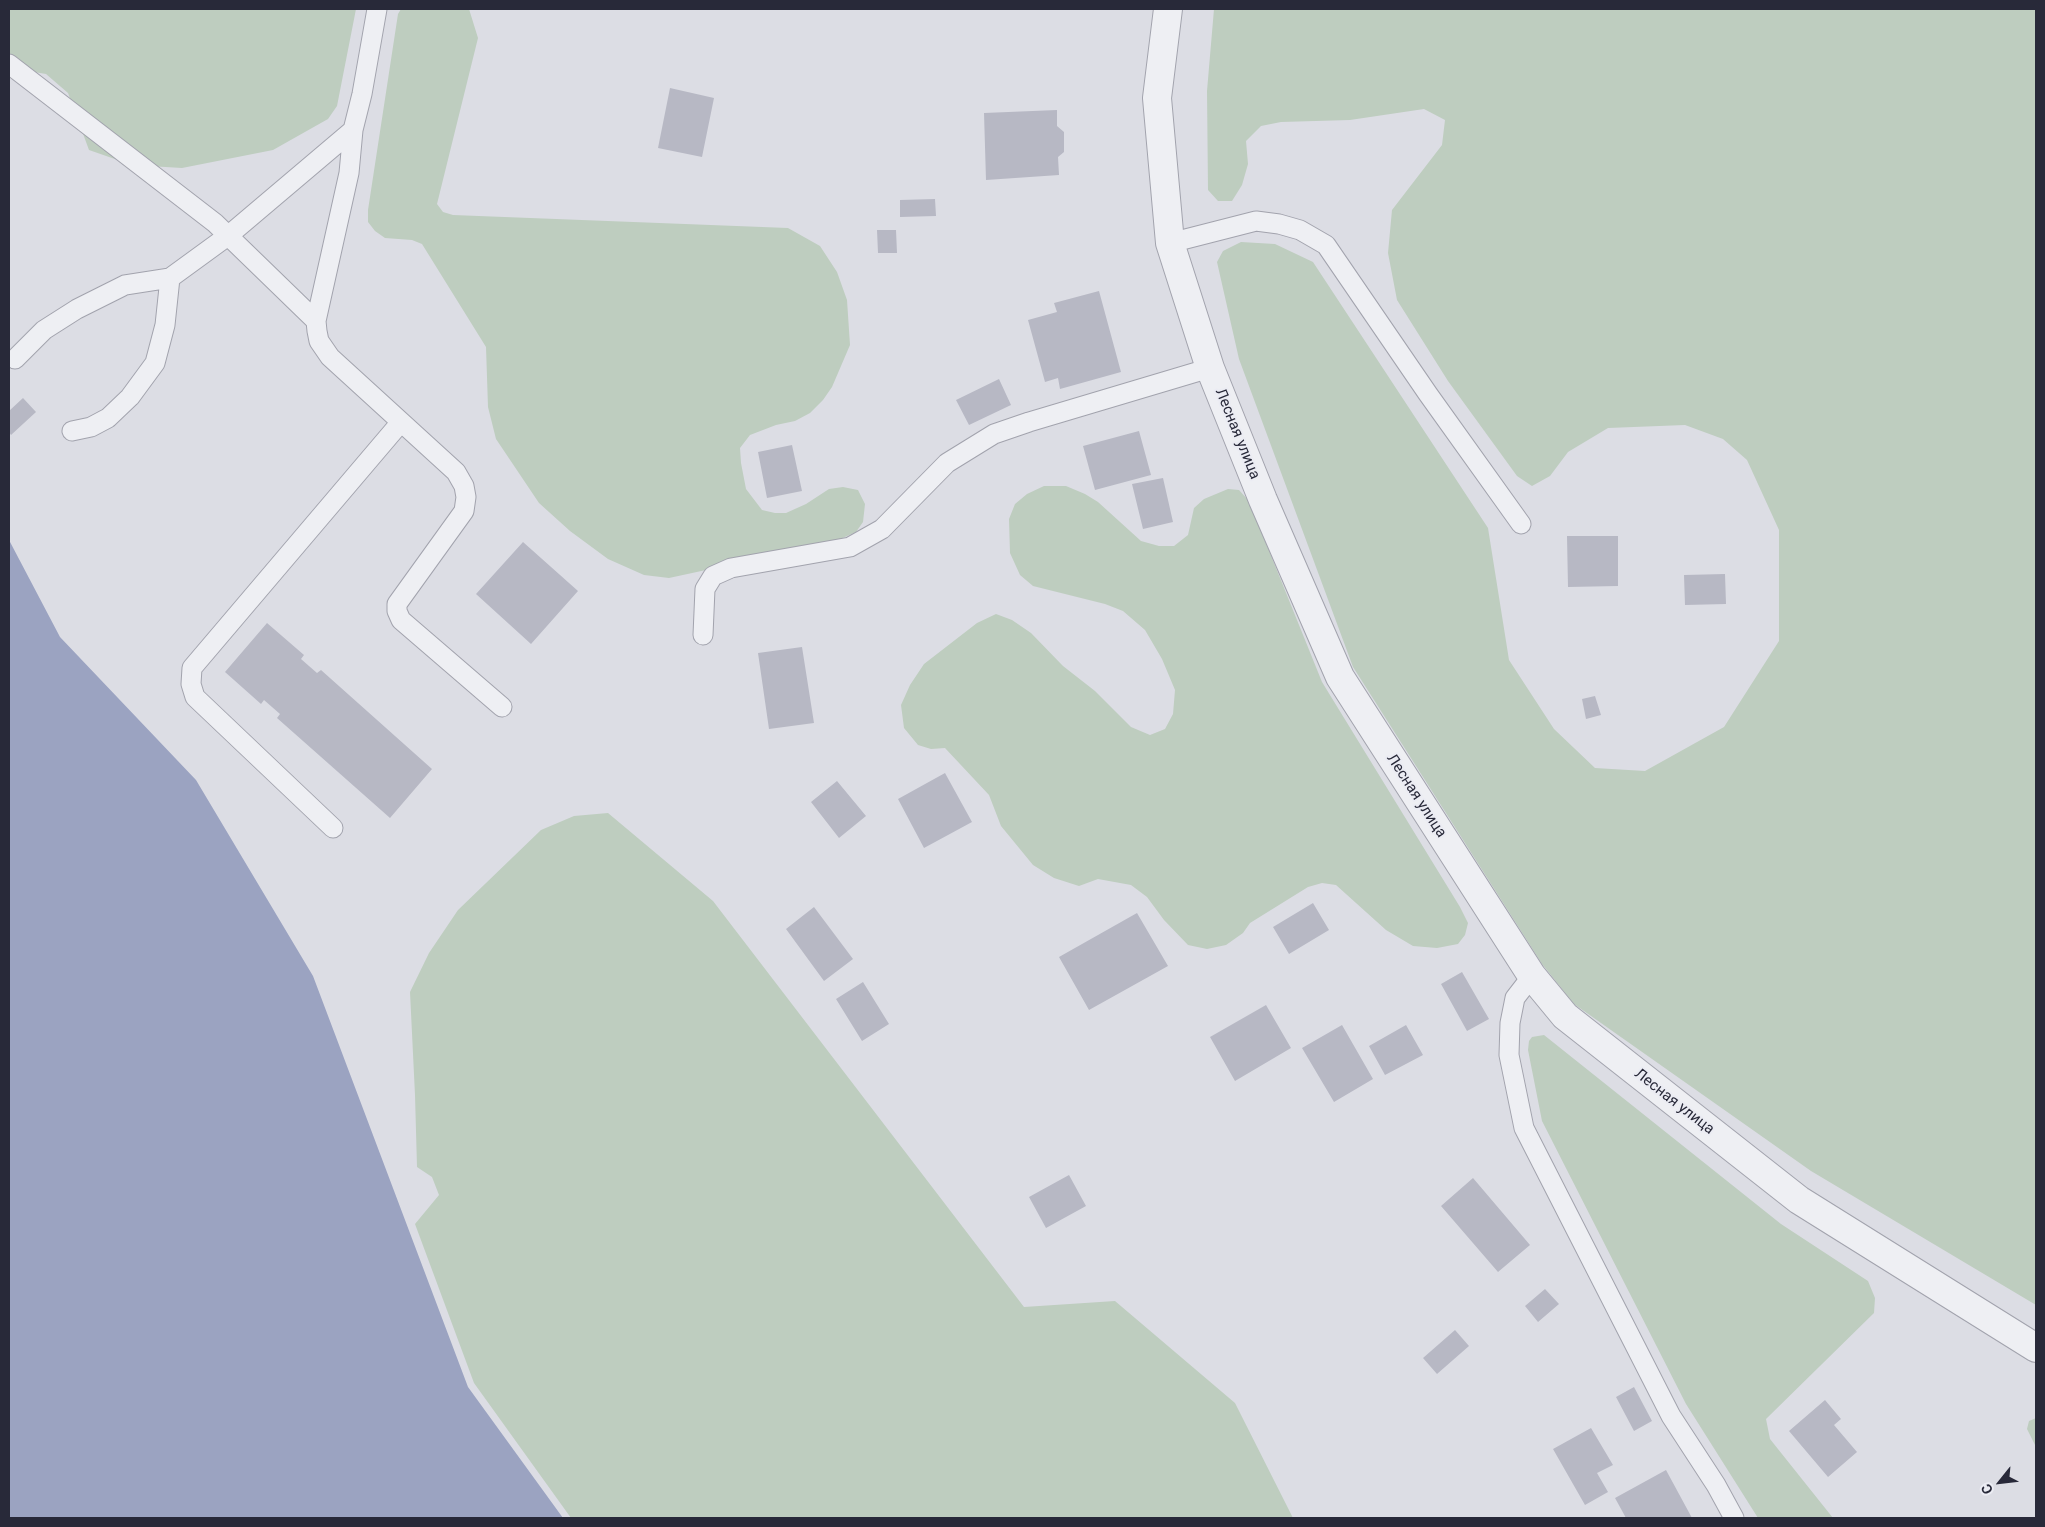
<!DOCTYPE html>
<meta charset="utf-8">
<style>
body{margin:0}
#map{position:relative;width:2045px;height:1527px;overflow:hidden;background:#dcdde4;font-family:Roboto,sans-serif}
canvas{display:block}
.frame{position:absolute;inset:0;border:10px solid #282939;pointer-events:none}
.north{position:absolute;left:1975px;top:1457px;width:50px;height:50px;-webkit-text-stroke:4px #ebecf3;paint-order:stroke;rotate:241deg;font-size:14px;font-weight:700;line-height:20px;text-align:center;color:#282939}
.north::after{content:'';display:block;margin:auto;width:18px;height:22px;background:#282939;clip-path:polygon(50% 0,100% 100%,50% 72%,0 100%)}
</style>
<div id="map">
<canvas width="2045" height="1527"></canvas>
<div class="frame"></div>
<div class="north">С</div>
</div>
<script>
const c = document.querySelector('canvas').getContext('2d');
c.lineJoin = 'round';
function fill(path, color) {
  c.fillStyle = color;
  c.fill(path, 'evenodd');
}
function shape(rows) {
  const path = new Path2D();
  for (const r of rows) {
    path.moveTo(r[0], r[1]);
    for (let i = 2; i < r.length; i += 2) path.lineTo(r[i], r[i + 1]);
  }
  return path;
}
function stroke(path, color, width, dash) {
  c.strokeStyle = color;
  c.lineWidth = width;
  c.lineCap = dash ? 'butt' : 'round';
  c.setLineDash(dash || []);
  c.stroke(path);
}
function write(font, color, halo, rows, align = 'center') {
  c.font = font + ' Roboto,sans-serif';
  c.lineWidth = 4;
  c.setLineDash([]);
  c.textBaseline = 'middle';
  c.strokeStyle = halo;
  c.fillStyle = color;
  for (const [text, x, y, turn = 0] of rows) {
    c.save();
    c.translate(x, y);
    c.rotate((+turn || 0) * Math.PI / 180);
    c.textAlign = isNaN(turn) ? turn : align;
    if (halo) c.strokeText(text, 0, 0);
    c.fillText(text, 0, 0);
    c.restore();
  }
}
fill(shape([
 [9,9,356,9,337,106,328,119,273,150,182,168,132,165,89,150,68,93,46,74,28,71,10,78,9,82],
 [401,9,469,9,478,38,437,204,443,212,453,215,788,228,820,246,837,272,847,300,850,345,832,387,823,400,810,413,795,421,776,425,750,435,740,448,741,463,746,489,762,510,775,513,786,513,806,504,829,489,843,487,858,490,865,504,863,522,856,532,838,540,726,560,706,570,669,578,644,575,608,559,570,531,539,503,496,439,488,407,486,347,422,244,412,240,385,238,375,231,368,222,368,210,398,14],
 [1214,9,2036,9,2036,1305,1811,1171,1574,1004,1542,964,1353,667,1239,359,1217,262,1223,251,1241,242,1275,244,1313,262,1488,528,1509,660,1554,729,1595,768,1645,771,1724,727,1779,641,1779,530,1747,460,1723,439,1685,425,1608,428,1568,452,1550,476,1532,486,1517,476,1448,381,1397,300,1388,253,1392,210,1442,145,1445,120,1424,109,1350,120,1281,122,1261,126,1246,141,1248,164,1242,185,1232,201,1218,201,1208,190,1207,91],
 [1044,486,1066,486,1085,494,1098,502,1141,541,1159,546,1174,546,1188,535,1194,508,1204,499,1228,489,1239,490,1249,501,1322,682,1460,907,1468,923,1465,935,1458,944,1437,948,1413,946,1386,930,1336,885,1322,883,1308,887,1250,923,1243,933,1226,945,1207,949,1188,945,1164,920,1147,897,1131,885,1098,879,1079,886,1054,878,1033,865,1001,826,989,795,945,748,931,749,918,745,904,728,901,705,910,685,924,664,977,623,996,614,1012,620,1031,633,1063,666,1095,691,1131,727,1150,735,1165,729,1173,714,1175,690,1162,659,1145,630,1123,611,1105,604,1033,586,1020,575,1010,553,1009,519,1015,504,1027,494],
 [608,813,713,901,1024,1307,1115,1301,1235,1403,1293,1518,571,1518,474,1383,415,1224,439,1195,432,1177,417,1167,415,1095,410,992,429,953,458,910,541,830,574,816],
 [1544,1035,1781,1224,1868,1281,1875,1298,1874,1313,1766,1419,1770,1439,1833,1518,1758,1518,1686,1404,1542,1121,1528,1050,1529,1041,1532,1037],
 [2036,1418,2036,1447,2027,1429,2029,1421]
]), '#becdbf');
fill(shape([
 [9,540,60,637,196,780,313,976,468,1387,563,1518,9,1518]
]), '#9ba3c1');
fill(shape([
 [670,88,714,98,702,157,658,148],
 [1057,110,1057,126,1064,132,1064,152,1058,157,1059,175,986,180,984,113],
 [935,199,936,216,900,217,900,200],
 [877,230,896,230,897,253,878,253],
 [1099,291,1121,372,1060,389,1058,378,1045,382,1028,320,1057,312,1054,303],
 [999,379,1011,405,969,425,956,400],
 [23,398,36,412,11,435,9,432,9,411],
 [1139,431,1151,475,1095,490,1083,446],
 [792,445,802,491,767,498,758,452],
 [1163,478,1173,522,1143,529,1132,484],
 [1567,536,1618,536,1618,586,1568,587],
 [523,542,578,591,531,644,476,594],
 [1725,574,1726,604,1685,605,1684,575],
 [267,623,304,655,301,659,317,673,321,670,432,769,390,818,277,718,280,714,264,700,261,704,225,672],
 [802,647,814,723,769,729,758,653],
 [1595,696,1601,715,1586,719,1582,699],
 [945,773,972,822,924,848,898,799],
 [837,781,866,816,839,838,811,802],
 [1313,903,1329,930,1289,954,1273,927],
 [814,907,853,959,824,981,786,929],
 [1137,913,1168,966,1089,1010,1059,957],
 [1462,972,1489,1019,1467,1031,1441,984],
 [863,982,889,1024,862,1041,836,999],
 [1266,1005,1291,1048,1235,1081,1210,1037],
 [1342,1025,1373,1079,1334,1102,1302,1048],
 [1406,1025,1423,1055,1385,1075,1369,1046],
 [1069,1175,1086,1206,1046,1228,1029,1197],
 [1473,1178,1530,1245,1498,1272,1441,1206],
 [1545,1289,1559,1304,1538,1322,1525,1306],
 [1455,1330,1469,1346,1437,1374,1423,1358],
 [1634,1387,1652,1421,1634,1431,1616,1397],
 [1825,1400,1841,1419,1834,1425,1857,1452,1828,1477,1789,1431],
 [1591,1428,1613,1465,1597,1473,1608,1492,1585,1505,1553,1449],
 [1666,1470,1692,1518,1626,1518,1615,1498]
]), '#b7b8c4');
const lane = shape([
 [377,9,362,94,353,130,349,173,316,321,317,331,319,341,330,357,456,472,464,486,466,497,464,511,397,604,397,611,401,620,502,707],
 [9,64,215,223,316,321],
 [1170,243,1256,221,1279,224,1300,230,1326,245,1428,394,1521,524],
 [15,359,44,330,77,309,125,285,170,278,229,235,353,130],
 [72,431,91,427,108,418,130,397,155,363,165,325,170,278],
 [703,635,705,589,713,576,731,568,850,547,882,529,947,463,994,434,1029,422,1210,368],
 [333,828,195,697,191,684,192,668,401,422],
 [1532,976,1515,998,1510,1023,1509,1055,1524,1128,1671,1416,1716,1485,1734,1518]
]);
const street = shape([
 [1168,9,1157,98,1170,243,1210,368,1263,500,1340,677,1532,976,1565,1016,1799,1200,2036,1348]
]);
stroke(lane, '#a2a3ad', 21);
stroke(street, '#a2a3ad', 30);
stroke(lane, '#eeeff3', 19);
stroke(street, '#eeeff3', 28);
write('15px', '#282939', '#ebecf3', [
 ["Лесная улица",1237,434,68],
 ["Лесная улица",1416,796,57],
 ["Лесная улица",1674,1102,38]
]);
</script>
